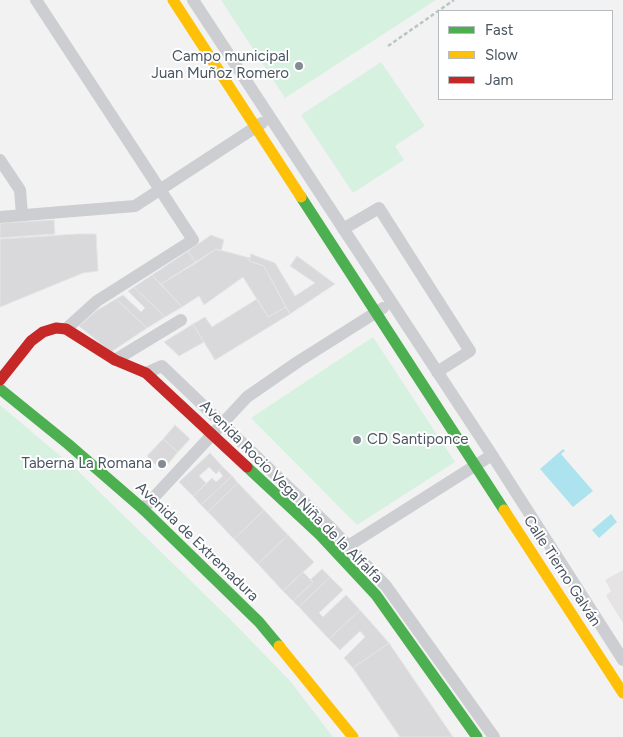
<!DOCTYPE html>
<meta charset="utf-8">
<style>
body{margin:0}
#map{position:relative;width:623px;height:737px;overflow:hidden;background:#f3f2f2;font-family:Figtree,sans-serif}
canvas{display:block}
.legend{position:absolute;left:438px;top:10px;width:175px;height:90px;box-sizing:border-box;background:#fff;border:1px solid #b6bbbf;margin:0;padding:6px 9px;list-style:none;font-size:15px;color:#495560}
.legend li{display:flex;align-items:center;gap:10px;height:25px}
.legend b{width:25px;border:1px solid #b6bbbf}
</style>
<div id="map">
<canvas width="623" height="737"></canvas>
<ul class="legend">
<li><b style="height:6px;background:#4caf50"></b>Fast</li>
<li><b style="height:6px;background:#ffc107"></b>Slow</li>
<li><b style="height:6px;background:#c62828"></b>Jam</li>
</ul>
</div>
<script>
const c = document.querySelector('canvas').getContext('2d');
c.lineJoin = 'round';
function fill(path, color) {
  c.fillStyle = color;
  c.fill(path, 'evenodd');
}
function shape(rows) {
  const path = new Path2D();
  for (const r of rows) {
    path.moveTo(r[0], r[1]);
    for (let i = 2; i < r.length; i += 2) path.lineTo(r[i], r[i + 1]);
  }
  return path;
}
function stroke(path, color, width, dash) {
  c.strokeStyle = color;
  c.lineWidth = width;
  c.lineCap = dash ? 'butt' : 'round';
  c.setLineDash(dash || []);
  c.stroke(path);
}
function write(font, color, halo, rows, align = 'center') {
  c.font = font + ' Figtree,sans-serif';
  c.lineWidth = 4;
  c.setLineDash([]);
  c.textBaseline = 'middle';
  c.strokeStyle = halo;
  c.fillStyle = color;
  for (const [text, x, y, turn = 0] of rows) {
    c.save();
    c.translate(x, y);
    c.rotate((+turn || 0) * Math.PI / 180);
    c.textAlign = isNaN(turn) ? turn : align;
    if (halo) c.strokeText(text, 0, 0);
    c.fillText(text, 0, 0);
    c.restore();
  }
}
fill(shape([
 [623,570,623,623,606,596,611,591,605,580]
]), '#e5e3e4');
fill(shape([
 [221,0,436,0,285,98],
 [381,62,425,126,395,146,404,160,353,193,301,115],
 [373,337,455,462,357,525,251,418],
 [0,405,77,470,233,622,291,682,333,737,0,737]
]), '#d7f1e0');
fill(shape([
 [563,449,565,451,561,454,593,491,573,507,540,469],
 [611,514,617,522,599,538,592,530]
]), '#ace3ef');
const building = shape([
 [54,220,55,234,0,238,0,223,54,220],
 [78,234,96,234,98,271,83,273,0,307,0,239,78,234],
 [211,235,224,240,221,251,216,249,196,263,188,251,211,235],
 [216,249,250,258,249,261,264,266,286,307,268,317,243,277,204,305,199,296,182,307,161,284,216,249],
 [188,251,196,263,161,284,152,275,188,251],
 [251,254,275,263,295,296,315,283,290,266,297,256,335,284,290,314,264,266,249,261,251,254],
 [152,275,182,307,165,317,134,287,152,275],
 [134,287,165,317,147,328,116,299,123,295,141,312,145,308,128,291,134,287],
 [116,299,147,328,111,352,79,326,96,311,116,299],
 [257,299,268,317,286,307,290,314,215,360,193,324,205,317,212,327,257,299],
 [193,324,204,342,179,356,164,342,193,324],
 [175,425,190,439,178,452,163,439,175,425],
 [163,439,178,452,162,471,147,456,163,439],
 [210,453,223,467,216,474,209,467,199,476,206,483,193,496,179,482,210,453],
 [223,467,232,476,201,505,193,496,212,478,216,482,223,476,219,471,223,467],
 [232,476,238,483,208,512,201,505,232,476],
 [238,483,264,510,234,539,208,512,238,483],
 [264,510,288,535,258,564,234,539,264,510],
 [288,535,314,562,283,591,258,564,288,535],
 [322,569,330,577,299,607,293,601,313,582,310,580,322,569],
 [303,572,313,582,293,601,283,591,303,572],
 [330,577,343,590,319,613,323,617,346,595,360,610,329,639,299,607,330,577],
 [360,610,389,643,353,668,344,658,365,637,360,631,340,650,329,639,360,610],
 [389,643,453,737,400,737,353,668,389,643]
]);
fill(building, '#d9d9db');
stroke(building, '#e4e4e5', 1);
stroke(shape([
 [388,46,454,0]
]), '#bac6c2', 2.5, [4, 2.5]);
stroke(shape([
 [36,0,193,240,97,301,66,329],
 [193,0,492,455,623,660],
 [0,160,20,190,22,215],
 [0,217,135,206,262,123],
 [343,229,379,208,470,351,437,372],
 [115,360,181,320],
 [146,373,162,366,329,526,386,586,494,737],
 [143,509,247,397,299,361,383,308],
 [348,546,492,455]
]), '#ccced1', 12);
stroke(shape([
 [301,197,504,510],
 [0,389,68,444,143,509,259,622,279,646],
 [247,467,320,535,376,595,477,737]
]), '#4caf50', 11);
stroke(shape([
 [173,0,301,197],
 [504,510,623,693],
 [279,646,353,737]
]), '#ffc107', 11);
stroke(shape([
 [0,380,31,341,43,332,56,328,66,329,115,360,146,373,247,467]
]), '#c62828', 11);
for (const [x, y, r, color] of [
 [299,66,5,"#848c93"],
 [357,440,5,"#848c93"],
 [162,464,5,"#848c93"]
]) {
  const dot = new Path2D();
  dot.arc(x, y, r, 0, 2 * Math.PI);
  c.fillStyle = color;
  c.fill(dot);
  stroke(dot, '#fff', 2);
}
write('15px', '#495560', '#fff', [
 ["Campo municipal",289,57],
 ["Juan Muñoz Romero",289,74],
 ["CD Santiponce",367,440,"left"],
 ["Taberna La Romana",152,464]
], 'right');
write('15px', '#495560', '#fff', [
 ["Avenida Rocio Vega Niña de la Alfalfa",291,492,45],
 ["Avenida de Extremadura",197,542,44],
 ["Calle Tierno Galván",562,571,57]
]);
</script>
